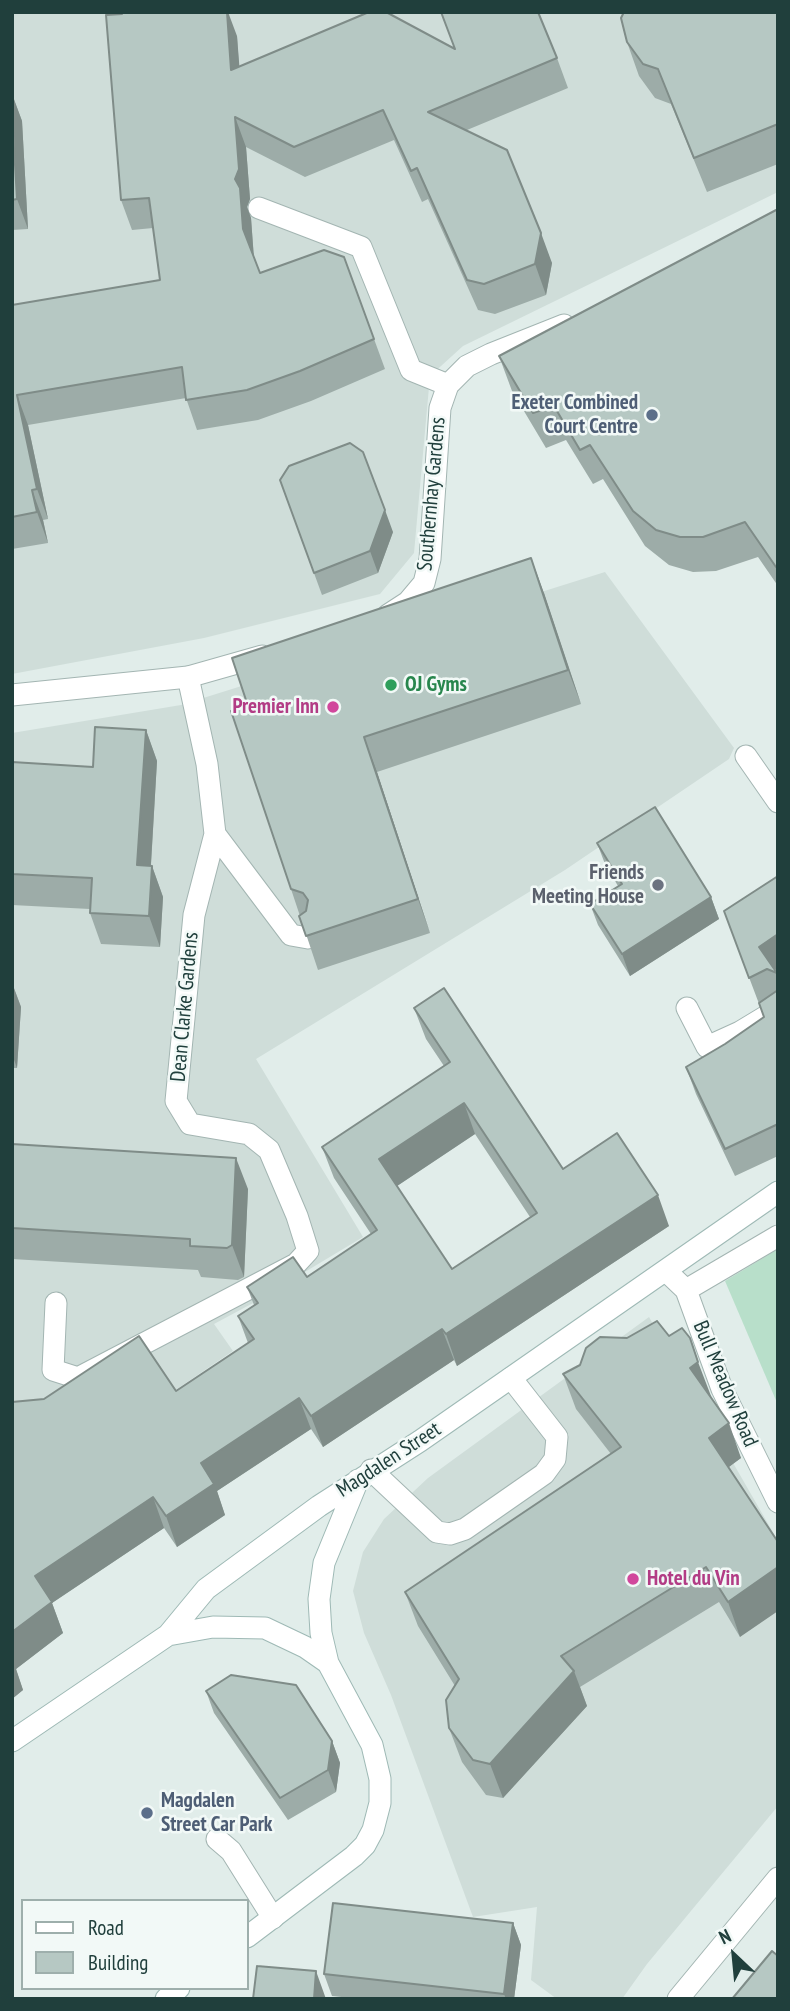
<!DOCTYPE html>
<style>
body{margin:0}
#map{position:relative;width:790px;height:2011px;overflow:hidden;background:#e1edea;font-family:"PT Sans Narrow",sans-serif}
canvas{display:block}
.frame{position:absolute;inset:0;border:14px solid #203f3c;pointer-events:none}
.legend{position:absolute;left:21px;top:1899px;width:228px;height:91px;box-sizing:border-box;background:#f2f9f7;border:2px solid #9eafac;margin:0;padding:9px 12px;list-style:none;font-size:21px;color:#203f3c}
.legend li{display:flex;align-items:center;gap:14px;height:35px}
.legend b{width:35px;border:2px solid #9eafac}
.north{position:absolute;left:699px;top:1920px;width:70px;height:70px;-webkit-text-stroke:5px #f2f9f7;paint-order:stroke;rotate:334deg;font-size:19px;font-weight:700;line-height:28px;text-align:center;color:#203f3c}
.north::after{content:'';display:block;margin:auto;width:24px;height:32px;background:#203f3c;clip-path:polygon(50% 0,100% 100%,50% 72%,0 100%)}
</style>
<div id="map">
<canvas width="790" height="2011"></canvas>
<div class="frame"></div>
<ul class="legend">
<li><b style="height:9px;background:#fff"></b>Road</li>
<li><b style="height:19px;background:#b6c8c3"></b>Building</li>
</ul>
<div class="north">N</div>
</div>
<script>
const c = document.querySelector('canvas').getContext('2d');
c.lineJoin = 'round';
function fill(path, color) {
  c.fillStyle = color;
  c.fill(path, 'evenodd');
}
function shape(rows) {
  const path = new Path2D();
  for (const r of rows) {
    path.moveTo(r[0], r[1]);
    for (let i = 2; i < r.length; i += 2) path.lineTo(r[i], r[i + 1]);
  }
  return path;
}
function stroke(path, color, width, dash) {
  c.strokeStyle = color;
  c.lineWidth = width;
  c.lineCap = dash ? 'butt' : 'round';
  c.setLineDash(dash || []);
  c.stroke(path);
}
function write(font, color, halo, rows, align = 'center') {
  c.font = font + ' "PT Sans Narrow",sans-serif';
  c.lineWidth = 5;
  c.setLineDash([]);
  c.textBaseline = 'middle';
  c.strokeStyle = halo;
  c.fillStyle = color;
  for (const [text, x, y, turn = 0] of rows) {
    c.save();
    c.translate(x, y);
    c.rotate((+turn || 0) * Math.PI / 180);
    c.textAlign = isNaN(turn) ? turn : align;
    if (halo) c.strokeText(text, 0, 0);
    c.fillText(text, 0, 0);
    c.restore();
  }
}
fill(shape([
 [12,12,778,12,778,192,463,346,430,376,414,553,380,594,204,638,12,674],
 [605,572,734,748,729,759,565,870,256,1059,363,1237,255,1302,214,1324,233,1351,174,1391,12,1431,12,733,181,705],
 [649,1317,778,1541,778,1806,647,1964,622,1999,557,1999,531,1980,537,1907,473,1917,391,1695,364,1633,353,1591,363,1552,384,1519,428,1478]
]), '#cfddd9');
fill(shape([
 [778,1249,778,1405,725,1281]
]), '#b8dfca');
const service = shape([
 [259,208,361,247,411,370,448,385],
 [746,756,778,802],
 [215,834,291,935,308,938],
 [687,1008,707,1047,740,1032,778,1009],
 [56,1303,53,1370,78,1378,296,1264,308,1251,297,1216,269,1150,249,1134,190,1124,176,1101,194,915,215,834,207,764,188,677],
 [371,1470,437,1532,450,1534,465,1529,544,1474,555,1459,557,1437,511,1378],
 [217,1839,231,1851,273,1918]
]);
const minor = shape([
 [388,615,408,602,424,583,430,559,440,408,448,385,467,366,491,354,564,325],
 [12,695,188,677,262,656],
 [666,1271,686,1290,722,1389,778,1502],
 [686,1290,778,1236],
 [678,1999,778,1878]
]);
const secondary = shape([
 [168,1635,213,1627,265,1628,305,1647,328,1663],
 [12,1741,168,1635,206,1589,319,1506,420,1441,778,1192],
 [247,1937,354,1856,365,1845,373,1830,380,1803,380,1779,372,1745,328,1663,321,1633,319,1599,324,1563,358,1480],
 [166,1999,179,1988]
]);
stroke(service, '#a3b5b2', 23);
stroke(minor, '#a3b5b2', 23);
stroke(secondary, '#9eb9b5', 23);
stroke(service, '#fff', 21);
stroke(minor, '#fff', 21);
stroke(secondary, '#fff', 21);
fill(shape([
 [778,12,778,164,707,192,671,104,655,98,639,76,627,42],
 [122,14,237,36,239,67,454,48,557,58,568,88,467,130,552,263,546,295,495,314,478,310,428,199,422,202,394,140,305,177,246,147,250,199,247,207,251,218,254,258,260,273,344,257,385,369,311,401,258,420,197,430,186,398,28,425,48,519,43,520,48,543,12,549,12,305,160,280,153,228,132,230,121,200],
 [12,94,22,121,28,229,12,230],
 [778,209,778,586,758,557,716,571,693,572,669,565,645,546,603,479,593,484,566,440,546,448,512,391,499,356],
 [280,480,393,532,378,573,322,595],
 [544,593,581,704,377,772,430,933,318,970,291,889,248,706],
 [146,730,157,761,151,865,152,866,163,897,160,947,101,944,90,913,90,909,12,905,12,762,93,767],
 [597,843,711,897,719,919,630,976,598,925,590,904,618,886,605,864],
 [778,876,778,968,775,970,778,975,778,1156,735,1176,696,1094,686,1067,725,1044,764,1017,724,911],
 [12,983,21,1007,17,1068,12,1068],
 [414,1008,563,1169,669,1226,457,1366,454,1360,323,1447,311,1429,217,1491,225,1515,177,1547,164,1528,52,1603,63,1633,16,1669,23,1690,12,1699,12,1402,176,1391,248,1343,238,1316,254,1305,247,1287,307,1277,371,1234,334,1178,322,1147,444,1066,426,1039],
 [475,1134,530,1217,452,1269,397,1186],
 [12,1144,248,1189,244,1277,238,1280,201,1277,198,1270,12,1259],
 [563,1374,711,1396,741,1458,728,1467,740,1637,719,1602,580,1687,587,1706,503,1798,486,1795,462,1762,449,1728,455,1686,418,1626,405,1592,611,1454,576,1409],
 [206,1691,332,1741,340,1763,336,1792,288,1820,214,1713],
 [513,1923,521,1945,514,1999,360,1999,332,1996,324,1974]
]), '#9daca8');
fill(shape([
 [227,12,228,12,237,36,242,100,231,70],
 [12,94,22,121,28,229,17,199],
 [235,117,246,147,250,199,247,207,251,218,254,260,243,229,235,179],
 [541,233,552,263,546,295,535,264],
 [17,395,28,425,48,519,37,489],
 [32,490,43,520,48,543,37,512],
 [385,510,393,532,378,573,370,551],
 [531,558,544,593,581,704,568,670],
 [12,588,14,612,12,607],
 [146,730,157,761,149,896,137,865],
 [364,737,377,772,430,933,418,899],
 [152,866,163,897,160,947,149,916],
 [711,897,719,919,630,976,622,954],
 [778,934,778,968,773,971,759,947],
 [12,983,21,1007,17,1068,12,1054],
 [464,1103,475,1134,391,1190,379,1159],
 [236,1158,248,1189,244,1277,232,1245],
 [658,1195,669,1226,457,1366,446,1334],
 [442,1329,454,1360,323,1447,311,1416],
 [698,1362,711,1396,703,1402,690,1368],
 [299,1398,311,1429,217,1491,225,1515,177,1547,166,1516,201,1463],
 [729,1423,741,1458,721,1473,709,1438],
 [153,1497,164,1528,52,1603,63,1633,16,1669,23,1690,12,1699,12,1632,35,1576],
 [778,1567,778,1611,740,1637,728,1602],
 [574,1671,587,1706,503,1798,490,1764],
 [332,1741,340,1763,336,1792,328,1770],
 [513,1923,521,1945,514,1999,506,1999,504,1994],
 [316,1971,326,1999,314,1999]
]), '#7f8c88');
const building = shape([
 [121,12,227,12,231,70,369,12,386,12,455,49,441,12,538,12,557,58,428,112,507,150,541,233,535,264,484,284,467,280,417,168,411,171,383,110,294,147,235,117,239,169,235,179,240,188,243,229,260,273,324,250,344,257,374,339,300,371,247,390,186,400,182,367,17,395,37,489,32,490,37,512,12,517,12,305,160,280,149,198,121,200,106,15,122,14,121,12],
 [624,12,778,12,778,124,694,158,658,69,643,64,627,42,621,18,624,12],
 [12,113,17,199,12,200,12,113],
 [778,209,778,566,776,567,745,522,703,537,680,537,656,530,633,511,590,445,580,450,554,406,533,413,499,356,778,209],
 [350,443,363,452,385,510,370,551,314,573,280,480,289,466,350,443],
 [531,558,568,670,364,737,418,899,306,936,299,916,306,911,308,900,303,893,291,889,231,711,248,706,232,658,531,558],
 [95,727,146,730,137,865,152,866,149,916,90,913,92,878,12,874,12,762,93,767,95,727],
 [655,807,711,897,622,954,590,904,622,884,597,843,655,807],
 [778,876,778,934,759,947,777,973,767,969,749,978,724,911,778,876],
 [444,988,563,1169,617,1133,658,1195,446,1334,442,1329,311,1416,299,1398,201,1463,214,1484,166,1516,153,1497,35,1576,52,1602,12,1632,12,1402,44,1399,139,1336,176,1391,254,1339,238,1316,258,1303,247,1287,293,1257,307,1277,377,1230,322,1147,450,1062,414,1008,444,988],
 [464,1103,537,1213,452,1269,379,1159,464,1103],
 [778,990,778,1124,725,1149,686,1067,725,1044,764,1017,759,1003,778,990],
 [12,1144,236,1158,232,1245,227,1248,190,1246,190,1239,12,1228,12,1144],
 [657,1321,669,1336,682,1328,690,1338,698,1362,690,1368,729,1423,709,1438,778,1542,778,1567,728,1602,706,1567,561,1656,574,1671,490,1764,473,1760,449,1728,446,1700,459,1679,405,1592,621,1447,563,1374,580,1365,586,1348,600,1337,627,1338,657,1321],
 [231,1675,296,1685,332,1741,328,1770,280,1798,206,1691,231,1675],
 [333,1903,513,1923,504,1994,324,1974,333,1903],
 [772,1951,778,1956,778,1999,732,1999,772,1951],
 [257,1966,316,1971,314,1999,253,1999,257,1966]
]);
fill(building, '#b6c8c3');
stroke(building, '#7f8c88', 2);
for (const [x, y, r, color] of [
 [652,415,7,"#5c6f8a"],
 [391,685,7,"#2e9e5b"],
 [333,707,7,"#d1479c"],
 [658,885,7,"#6b7280"],
 [633,1579,7,"#d1479c"],
 [147,1813,7,"#5c6f8a"]
]) {
  const dot = new Path2D();
  dot.arc(x, y, r, 0, 2 * Math.PI);
  c.fillStyle = color;
  c.fill(dot);
  stroke(dot, '#f2f9f7', 2.5);
}
write('bold 21px', '#4e5e75', '#f2f9f7', [
 ["Exeter Combined",638,403],
 ["Court Centre",638,427],
 ["Magdalen",161,1801,"left"],
 ["Street Car Park",161,1825,"left"]
], 'right');
write('21px', '#203f3c', '#f2f9f7', [
 ["Southernhay Gardens",432,494,-85],
 ["Dean Clarke Gardens",185,1007,-85],
 ["Bull Meadow Road",725,1384,67],
 ["Magdalen Street",389,1460,-33]
]);
write('bold 21px', '#27864d', '#f2f9f7', [
 ["OJ Gyms",405,685]
], 'left');
write('bold 21px', '#b23c85', '#f2f9f7', [
 ["Premier Inn",319,707],
 ["Hotel du Vin",647,1579,"left"]
], 'right');
write('bold 21px', '#5b616d', '#f2f9f7', [
 ["Friends",644,873],
 ["Meeting House",644,897]
], 'right');
</script>
